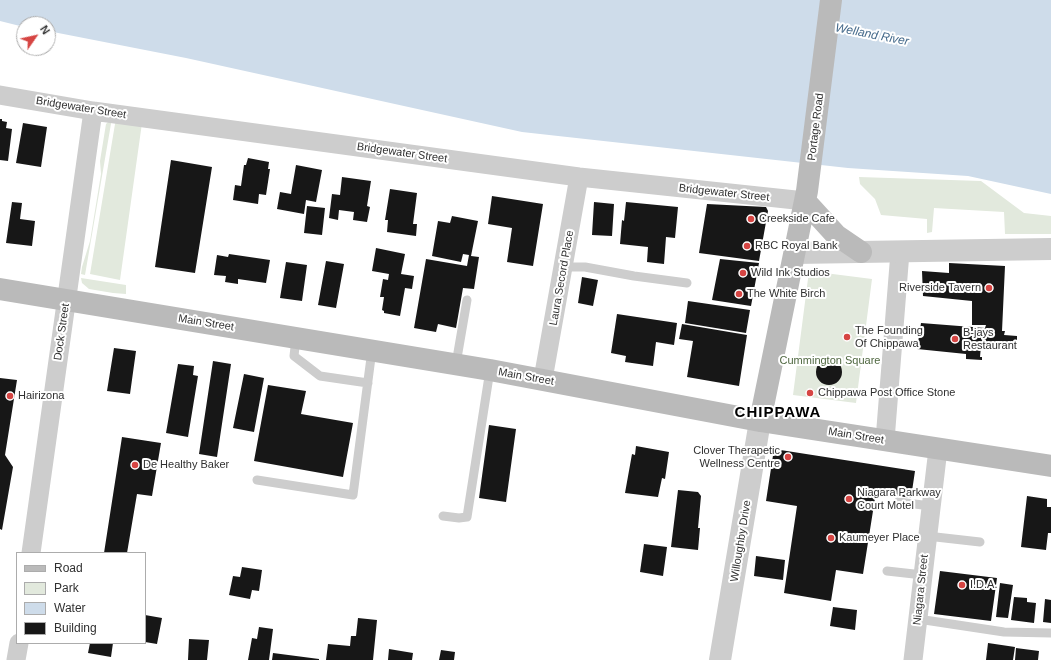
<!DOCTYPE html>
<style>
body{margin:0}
#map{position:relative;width:1051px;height:660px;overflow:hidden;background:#fff;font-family:Arial,sans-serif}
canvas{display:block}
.legend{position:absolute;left:16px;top:552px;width:130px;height:92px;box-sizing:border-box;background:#fff;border:1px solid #acacac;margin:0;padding:5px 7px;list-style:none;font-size:12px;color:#303030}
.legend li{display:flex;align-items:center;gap:8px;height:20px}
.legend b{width:20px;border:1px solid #acacac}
.north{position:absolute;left:16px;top:16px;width:40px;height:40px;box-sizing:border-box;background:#fff;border:1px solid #acacac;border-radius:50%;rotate:56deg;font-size:11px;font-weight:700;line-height:16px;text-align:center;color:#303030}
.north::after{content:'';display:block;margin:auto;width:14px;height:18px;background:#d64543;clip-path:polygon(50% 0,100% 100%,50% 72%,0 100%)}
</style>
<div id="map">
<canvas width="1051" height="660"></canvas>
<ul class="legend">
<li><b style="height:5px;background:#bababa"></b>Road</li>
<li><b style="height:11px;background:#e2e9dd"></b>Park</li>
<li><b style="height:11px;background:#cedcea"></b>Water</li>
<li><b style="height:11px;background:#171717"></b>Building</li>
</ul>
<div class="north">N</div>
</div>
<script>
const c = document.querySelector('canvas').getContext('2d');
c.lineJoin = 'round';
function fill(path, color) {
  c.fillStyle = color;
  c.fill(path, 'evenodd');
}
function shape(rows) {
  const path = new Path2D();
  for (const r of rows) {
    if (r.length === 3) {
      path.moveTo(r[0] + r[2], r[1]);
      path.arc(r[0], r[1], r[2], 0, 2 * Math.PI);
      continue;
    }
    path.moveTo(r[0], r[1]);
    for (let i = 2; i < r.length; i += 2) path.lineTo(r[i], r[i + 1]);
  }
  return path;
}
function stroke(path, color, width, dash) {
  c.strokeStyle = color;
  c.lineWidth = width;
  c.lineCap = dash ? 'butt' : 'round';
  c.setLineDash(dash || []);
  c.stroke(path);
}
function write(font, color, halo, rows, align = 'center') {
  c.font = font + ' Arial,sans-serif';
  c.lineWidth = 4;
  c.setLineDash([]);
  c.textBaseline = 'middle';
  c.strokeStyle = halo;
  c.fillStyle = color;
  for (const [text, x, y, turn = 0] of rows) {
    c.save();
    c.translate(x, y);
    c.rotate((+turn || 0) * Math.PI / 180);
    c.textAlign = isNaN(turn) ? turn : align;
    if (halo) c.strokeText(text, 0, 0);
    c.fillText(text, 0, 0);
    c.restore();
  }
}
fill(shape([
 [112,118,85,275,81,274,82,267,90,241,101,174,100,161,106,124],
 [116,118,142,123,120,280,90,274],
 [859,177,981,181,1024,213,1051,216,1051,234,1005,234,1004,212,934,208,932,232,927,233,927,219,881,215,875,199,860,184],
 [809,271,872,279,856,403,793,395],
 [81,278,126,285,126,294,113,293,89,289,82,283]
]), '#e2e9dd');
fill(shape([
 [0,0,1051,0,1051,194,968,176,848,168,522,132,186,58,48,31,48,24,24,24,24,27,0,21]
]), '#cedcea');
fill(shape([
 [0,119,2,119,2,121,7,122,6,128,12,129,8,161,0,160],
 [23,123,47,127,41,167,16,163],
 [248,158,269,162,268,169,270,169,266,195,259,194,258,204,233,200,235,185,241,186,244,165,246,165],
 [171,160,212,167,195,273,155,267],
 [296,165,322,170,316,202,306,200,304,214,277,209,280,192,291,194],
 [342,177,371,181,367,206,370,207,367,222,353,220,354,212,339,210,338,220,329,218,332,194,340,195],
 [390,189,417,193,413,224,417,224,416,236,387,232,388,220,385,220],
 [492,196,543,204,533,266,507,262,512,228,488,224],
 [12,202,22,203,20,219,35,221,32,246,6,243],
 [594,202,614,204,612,236,592,235],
 [626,202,678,207,675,238,666,237,664,264,647,262,648,247,620,244,622,220,624,221],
 [707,204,766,207,768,211,759,261,699,253],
 [307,206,325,208,322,235,304,233],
 [452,216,478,221,471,256,479,257,474,289,463,288,456,328,438,324,436,332,414,328,426,259,467,266,469,255,463,254,461,262,432,256,438,221,450,223],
 [376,248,405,254,401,274,414,276,412,289,405,288,400,316,384,313,384,311,382,310,384,297,380,297,383,279,388,280,389,274,372,271],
 [229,254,270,260,266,283,238,279,238,284,225,282,226,276,214,275,217,255,228,257],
 [720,259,759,263,751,306,712,300],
 [326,261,344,264,336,308,318,305],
 [286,262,307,265,302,301,280,298],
 [949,263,1005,266,1002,331,1005,331,1004,335,1017,336,1017,348,981,346,980,357,982,357,982,360,966,359,966,354,917,349,921,323,985,328,986,325,972,325,972,301,923,296,922,271,949,273],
 [582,277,598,280,593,306,578,303],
 [688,301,750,310,746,333,685,323],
 [617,314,677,323,674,345,656,342,653,366,625,362,626,356,611,353],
 [682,324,747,335,739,386,687,377,693,341,679,339],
 [114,348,136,351,130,394,107,391],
 [829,372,13],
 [213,361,231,364,217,457,199,454],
 [178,364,194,366,193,375,198,376,188,437,166,433],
 [244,374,264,378,254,432,233,428],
 [0,378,17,380,5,455,13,467,2,530,0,529],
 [268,385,306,391,301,414,353,423,343,477,254,461],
 [489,425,516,429,506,502,479,498],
 [122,437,161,443,152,496,137,494,127,553,104,553],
 [636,446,669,452,665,479,662,478,658,497,625,493,632,454,635,455],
 [774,449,915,471,911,498,876,492,863,574,836,570,831,601,784,593,797,506,766,501],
 [678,490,698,492,701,496,698,528,700,528,698,550,671,547],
 [1027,496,1047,499,1047,507,1051,507,1051,533,1048,533,1046,550,1021,547],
 [644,544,667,547,663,576,640,572],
 [756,556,785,560,783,580,754,576],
 [242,567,262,570,259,591,252,590,250,599,229,595,233,576,240,577],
 [940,571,997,578,991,621,934,614],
 [1000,583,1013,585,1008,618,996,617],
 [1014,597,1027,598,1027,602,1036,603,1034,623,1011,620],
 [1045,599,1051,600,1051,623,1043,622],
 [833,607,857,610,855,630,830,626],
 [145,615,162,618,157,644,145,642],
 [358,618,377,620,373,660,326,660,328,644,350,646,351,636,356,636],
 [259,627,273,629,269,660,248,660,252,638,257,639],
 [189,639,209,640,207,660,188,660],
 [90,643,113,643,111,657,88,653],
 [988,643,1015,647,1013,660,986,660],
 [1016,648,1039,651,1038,660,1015,660],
 [389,649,413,653,412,660,388,660],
 [441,650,455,652,454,660,439,660],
 [273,653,319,659,319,660,272,660]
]), '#171717');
stroke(shape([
 [564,267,585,267,634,276,687,283],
 [296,338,294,356,320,376,368,383],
 [456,364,467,300],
 [257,480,353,495,372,350],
 [898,502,931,506],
 [443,516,459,518,467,517,490,370],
 [927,536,980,542],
 [887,571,923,575],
 [918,619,1004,632,1051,633]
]), '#cdcdcd', 9);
stroke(shape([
 [0,95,93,111,579,177,805,201],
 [543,379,579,177],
 [885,440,900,252],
 [31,553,93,111],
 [16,660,19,643],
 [913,660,938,449]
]), '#cdcdcd', 19);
stroke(shape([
 [795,253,1051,249],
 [720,660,760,421]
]), '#cdcdcd', 22);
stroke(shape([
 [805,201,836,235,861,252],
 [0,289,490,370,760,421,1051,466],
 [760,421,807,191,831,0]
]), '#bababa', 22);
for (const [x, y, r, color] of [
 [751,219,4,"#d64543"],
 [747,246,4,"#d64543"],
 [743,273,4,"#d64543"],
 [989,288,4,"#d64543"],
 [739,294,4,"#d64543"],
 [847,337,4,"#d64543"],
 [955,339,4,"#d64543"],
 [810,393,4,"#d64543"],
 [10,396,4,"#d64543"],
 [788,457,4,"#d64543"],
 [135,465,4,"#d64543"],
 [849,499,4,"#d64543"],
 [831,538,4,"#d64543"],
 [962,585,4,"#d64543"]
]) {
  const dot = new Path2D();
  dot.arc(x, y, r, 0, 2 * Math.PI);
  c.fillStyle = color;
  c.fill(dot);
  stroke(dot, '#fff', 1.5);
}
write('11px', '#303030', '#fff', [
 ["Bridgewater Street",81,108,9],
 ["Portage Road",816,127,-83],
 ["Bridgewater Street",402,153,8],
 ["Bridgewater Street",724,193,6],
 ["Laura Secord Place",562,278,-80],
 ["Main Street",206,323,9],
 ["Dock Street",62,332,-82],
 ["Main Street",526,377,10],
 ["Main Street",856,436,9],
 ["Willoughby Drive",741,541,-81],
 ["Niagara Street",921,590,-84]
]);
write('11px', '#303030', '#fff', [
 ["Creekside Cafe",759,219],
 ["RBC Royal Bank",755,246],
 ["Wild Ink Studios",751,273],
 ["Riverside Tavern",981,288,"right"],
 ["The White Birch",747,294],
 ["The Founding",855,331],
 ["Of Chippawa",855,344],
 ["B-jays",963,333],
 ["Restaurant",963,346],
 ["Chippawa Post Office Stone",818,393],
 ["Hairizona",18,396],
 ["Clover Therapetic",780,451,"right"],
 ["Wellness Centre",780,464,"right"],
 ["De Healthy Baker",143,465],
 ["Niagara Parkway",857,493],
 ["Court Motel",857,506],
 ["Kaumeyer Place",839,538],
 ["I.D.A.",970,585]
], 'left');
write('11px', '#506841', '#fff', [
 ["Cummington Square",830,361]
]);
write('italic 12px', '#456a8b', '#fff', [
 ["Welland River",872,35,11]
]);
c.letterSpacing = '1px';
write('bold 15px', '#000', '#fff', [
 ["CHIPPAWA",778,413]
]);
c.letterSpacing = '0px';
</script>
